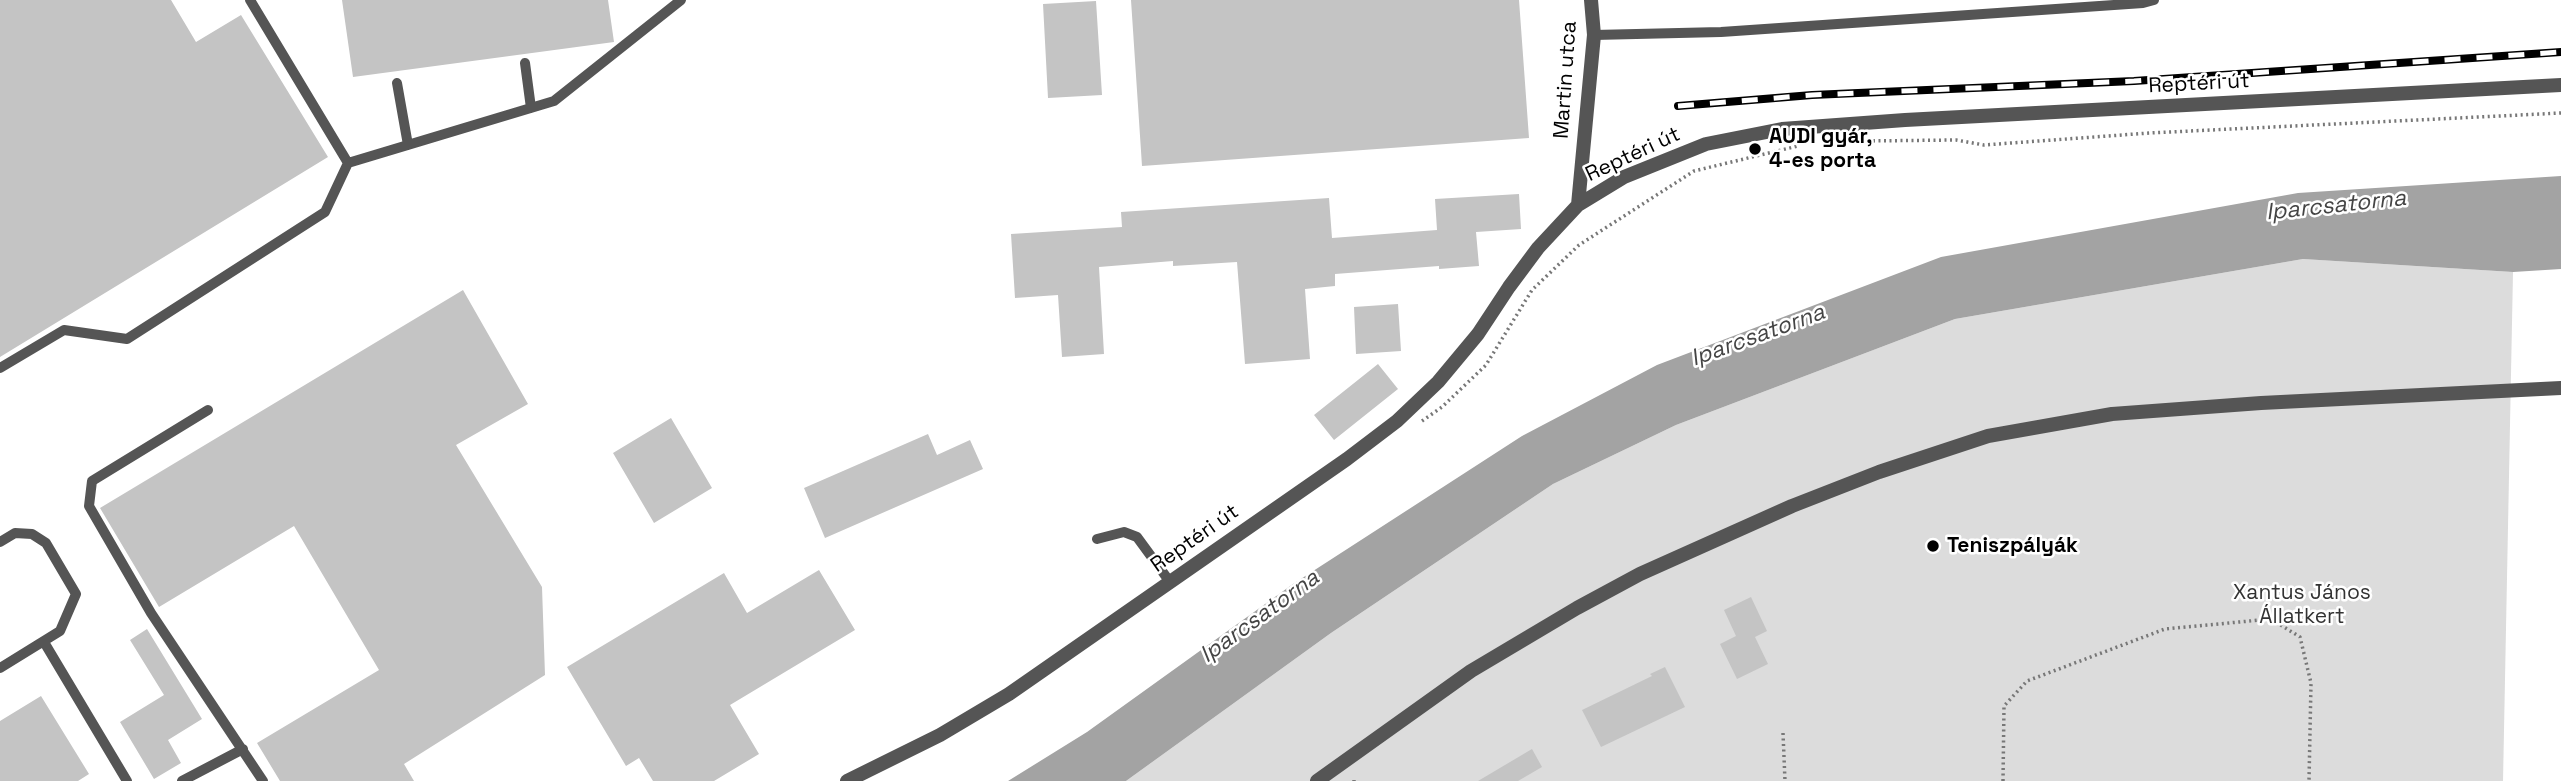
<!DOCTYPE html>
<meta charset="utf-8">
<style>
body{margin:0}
canvas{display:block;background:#fff}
</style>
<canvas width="2561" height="781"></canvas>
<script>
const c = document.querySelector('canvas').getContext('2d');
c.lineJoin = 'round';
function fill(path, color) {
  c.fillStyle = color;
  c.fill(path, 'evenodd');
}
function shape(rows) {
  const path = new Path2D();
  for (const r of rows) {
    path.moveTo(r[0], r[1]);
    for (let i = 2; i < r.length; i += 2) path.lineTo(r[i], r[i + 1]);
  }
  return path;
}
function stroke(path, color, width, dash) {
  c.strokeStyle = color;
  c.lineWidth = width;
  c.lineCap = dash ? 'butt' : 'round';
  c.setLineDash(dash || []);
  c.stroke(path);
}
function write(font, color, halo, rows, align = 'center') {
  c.font = font + ' "Space Grotesk",sans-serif';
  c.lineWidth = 5;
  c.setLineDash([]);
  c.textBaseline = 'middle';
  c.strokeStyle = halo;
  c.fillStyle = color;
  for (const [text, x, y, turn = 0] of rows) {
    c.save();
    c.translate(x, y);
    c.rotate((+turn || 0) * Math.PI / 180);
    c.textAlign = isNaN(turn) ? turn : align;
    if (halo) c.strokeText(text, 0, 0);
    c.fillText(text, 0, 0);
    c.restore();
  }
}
fill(shape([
 [2303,259,2513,272,2503,781,1126,781,1331,633,1553,484,1676,425,1955,319]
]), '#dcdcdc');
fill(shape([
 [2561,176,2561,269,2513,272,2303,259,1955,319,1676,425,1553,484,1331,633,1126,781,1008,781,1087,732,1293,584,1522,436,1657,365,1941,257,2298,193]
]), '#a3a3a3');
fill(shape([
 [0,0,171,0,196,42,241,15,328,157,0,357],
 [342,0,608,0,614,42,353,77],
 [1131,0,1519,0,1529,138,1142,166],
 [1096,1,1102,95,1048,98,1043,4],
 [1519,194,1521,229,1476,232,1479,266,1439,269,1439,266,1335,274,1335,286,1305,289,1310,359,1245,364,1237,262,1173,266,1173,261,1099,267,1104,354,1062,357,1058,295,1015,298,1011,234,1122,227,1121,212,1329,198,1332,238,1437,230,1435,199],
 [463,290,528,404,456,445,542,587,545,675,404,764,414,781,280,781,257,743,379,670,294,526,159,607,100,508],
 [1398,304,1401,351,1356,354,1354,307],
 [1378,364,1398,389,1334,440,1314,415],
 [671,418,712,488,654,523,613,453],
 [928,434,937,455,970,440,983,469,825,538,804,488],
 [819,570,855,630,730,705,759,754,714,781,653,781,639,758,626,766,567,667,724,573,747,613],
 [1751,597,1767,631,1755,637,1768,664,1737,679,1720,644,1736,636,1724,610],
 [147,629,202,719,168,740,181,763,154,779,120,722,164,695,130,640],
 [1665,667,1685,707,1601,747,1582,710,1652,676,1650,674],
 [41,696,89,774,78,781,0,781,0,721],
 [1532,749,1542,767,1518,781,1478,781]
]), '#c4c4c4');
stroke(shape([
 [1862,141,1956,140,1984,145,2149,133,2561,113],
 [1422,421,1442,407,1486,365,1532,290,1579,245,1694,171,1798,146],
 [1783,733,1785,781],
 [1354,781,1354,780],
 [2003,781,2004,706,2027,681,2165,629,2271,619,2300,637,2311,683,2309,781]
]), '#777', 3.5, [2, 3.5]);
stroke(shape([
 [1594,35,1721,32,2143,3,2154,0],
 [525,63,531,108],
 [397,83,408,145],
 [348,163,554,101,681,0],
 [0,368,64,330,127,339,325,212,348,163,250,0],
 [208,410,92,481,89,506,151,613,263,781],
 [1097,539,1124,532,1137,537,1170,582],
 [0,542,15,533,32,534,46,543,76,594,60,631,0,668],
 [44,642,127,781],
 [182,781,243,749]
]), '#555', 10);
stroke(shape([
 [1578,205,1594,35,1591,0],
 [847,781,940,735,1009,694,1347,459,1397,421,1438,382,1478,334,1509,287,1538,248,1578,205,1624,177,1706,144,1782,129,1905,120,2561,85],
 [1317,781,1471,671,1577,608,1640,574,1792,506,1879,472,1988,436,2112,414,2261,403,2561,388]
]), '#555', 14);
const rail = shape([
 [1678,106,1812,95,2134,81,2561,52]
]);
stroke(rail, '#000', 8);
stroke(rail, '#fff', 5, [16]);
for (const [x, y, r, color] of [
 [1755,149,7,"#000"],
 [1933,546,7,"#000"]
]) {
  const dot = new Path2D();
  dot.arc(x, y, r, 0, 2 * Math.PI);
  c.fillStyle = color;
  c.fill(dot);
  stroke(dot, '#fff', 2.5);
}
write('21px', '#000', '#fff', [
 ["Martin utca",1566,80,-86],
 ["Reptéri út",2199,84,-3],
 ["Reptéri út",1633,155,-25],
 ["Reptéri út",1195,539,-35]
]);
write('bold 21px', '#000', '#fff', [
 ["AUDI gyár,",1769,137],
 ["4-es porta",1769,161],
 ["Teniszpályák",1947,546]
], 'left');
write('21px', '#333', '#fff', [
 ["Xantus János",2302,593],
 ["Állatkert",2302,617]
]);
write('italic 23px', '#444', '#fff', [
 ["Iparcsatorna",2336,206,-6],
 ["Iparcsatorna",1758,336,-20],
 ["Iparcsatorna",1260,617,-36]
]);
</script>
